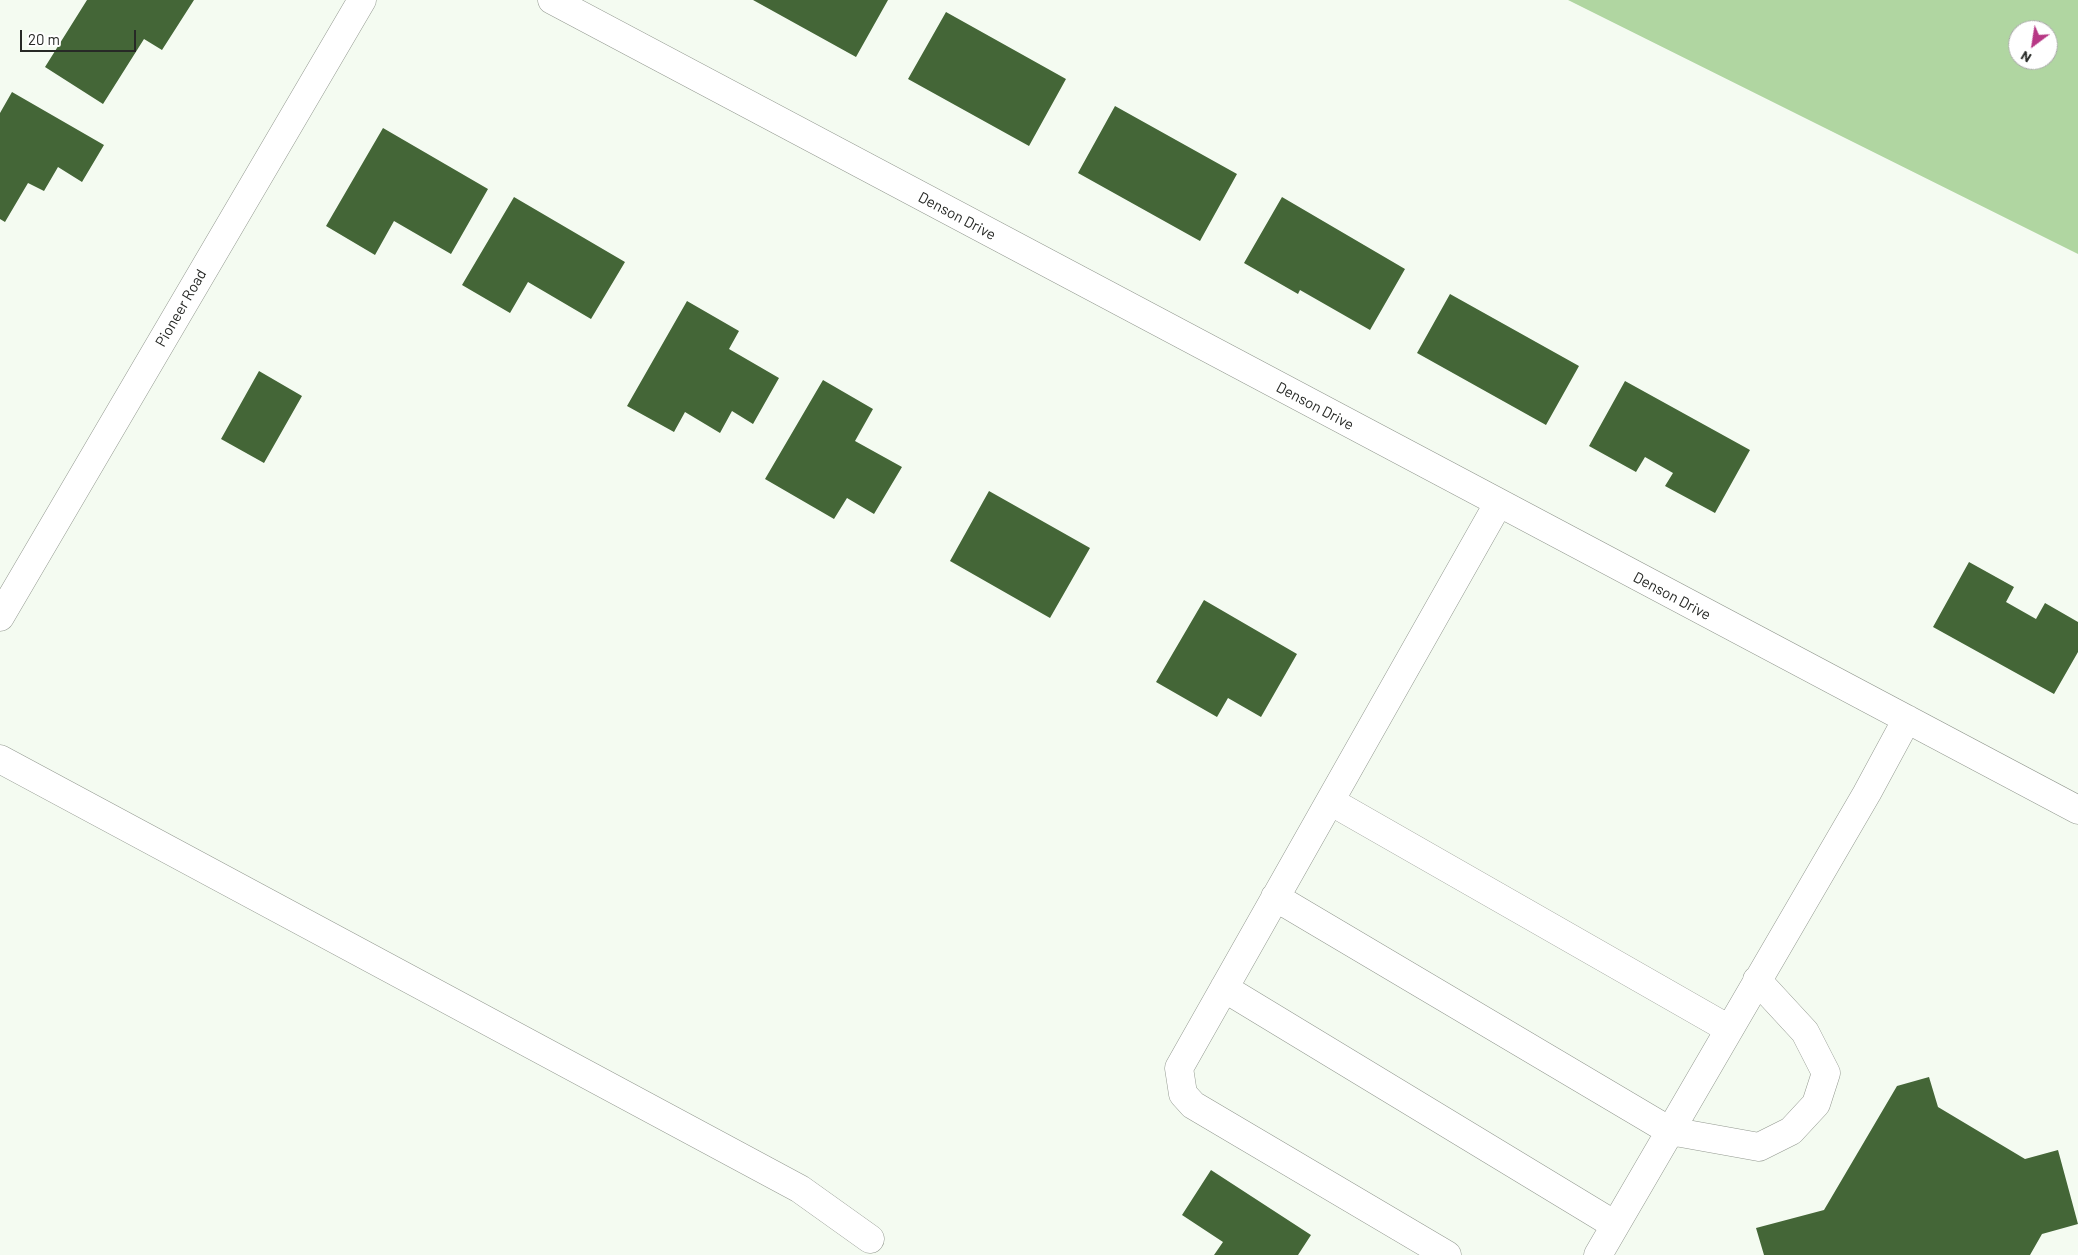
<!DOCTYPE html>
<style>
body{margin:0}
#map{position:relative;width:2078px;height:1255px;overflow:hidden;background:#f4fbf1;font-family:Barlow,sans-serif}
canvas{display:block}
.north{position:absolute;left:2008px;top:20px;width:50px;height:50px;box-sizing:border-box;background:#fff;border:1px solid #a9a9a8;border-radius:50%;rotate:211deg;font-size:14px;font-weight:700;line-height:20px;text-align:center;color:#272926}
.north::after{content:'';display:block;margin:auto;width:18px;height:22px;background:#b73885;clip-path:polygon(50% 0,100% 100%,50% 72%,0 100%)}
.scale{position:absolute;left:20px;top:30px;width:116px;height:22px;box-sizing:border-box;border:2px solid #272926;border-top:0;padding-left:6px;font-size:15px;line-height:18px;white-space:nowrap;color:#272926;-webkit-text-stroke:4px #fff;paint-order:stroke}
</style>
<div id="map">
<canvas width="2078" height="1255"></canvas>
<div class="north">N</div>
<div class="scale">20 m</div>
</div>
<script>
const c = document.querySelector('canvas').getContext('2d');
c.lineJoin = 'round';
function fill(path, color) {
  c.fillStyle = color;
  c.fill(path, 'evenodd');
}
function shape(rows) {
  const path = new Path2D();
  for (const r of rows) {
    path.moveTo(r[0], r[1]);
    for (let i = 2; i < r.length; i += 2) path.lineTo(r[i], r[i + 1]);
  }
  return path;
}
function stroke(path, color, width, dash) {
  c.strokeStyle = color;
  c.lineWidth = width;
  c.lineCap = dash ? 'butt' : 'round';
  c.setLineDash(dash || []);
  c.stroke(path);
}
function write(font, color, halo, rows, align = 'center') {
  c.font = font + ' Barlow,sans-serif';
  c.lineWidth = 5;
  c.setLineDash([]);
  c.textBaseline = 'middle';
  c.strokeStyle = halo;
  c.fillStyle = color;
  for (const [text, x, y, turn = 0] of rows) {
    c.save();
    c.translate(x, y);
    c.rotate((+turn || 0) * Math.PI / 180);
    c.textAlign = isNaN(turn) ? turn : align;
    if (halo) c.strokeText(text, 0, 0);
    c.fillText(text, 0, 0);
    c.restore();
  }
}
fill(shape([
 [1568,0,2078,0,2078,254],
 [2018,30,2048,30,2048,60,2018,60]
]), '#b0d6a1');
fill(shape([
 [87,0,194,0,162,50,144,39,103,104,45,67],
 [753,0,888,0,856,57],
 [946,12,1066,79,1029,146,908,79],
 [12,92,104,145,82,182,58,167,44,191,28,183,5,222,0,219,0,113],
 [1115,106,1237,174,1200,241,1078,173],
 [383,128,488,189,451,254,394,221,375,255,326,226],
 [514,197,625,262,591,319,528,282,510,313,462,285],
 [1282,197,1405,269,1370,330,1300,290,1298,294,1244,263],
 [1450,294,1579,366,1546,425,1417,353],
 [687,301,739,331,729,349,779,378,753,424,732,411,720,433,685,412,674,432,627,406],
 [259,371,302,396,264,463,221,439],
 [823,380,873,409,855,441,902,467,874,514,847,498,834,519,765,479],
 [1625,381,1750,450,1715,513,1665,486,1673,473,1645,457,1636,472,1589,446],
 [989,491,1090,548,1050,618,950,561],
 [1969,562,2014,587,2006,602,2036,619,2045,603,2078,622,2078,652,2054,694,1933,627],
 [1204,600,1297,654,1261,717,1228,698,1217,717,1156,682],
 [1929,1077,1938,1107,2025,1159,2058,1150,2078,1224,2042,1234,2030,1255,1764,1255,1756,1228,1824,1210,1897,1086],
 [1211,1170,1311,1235,1298,1255,1214,1255,1223,1242,1182,1215]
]), '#446637');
const minor = shape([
 [552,0,2078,810],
 [0,617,362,0],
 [0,759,800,1189,870,1239],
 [1330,801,1729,1029],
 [1275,897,1670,1131,1759,1147,1791,1131,1816,1104,1826,1073,1805,1032,1757,980],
 [1224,988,1615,1225],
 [1447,1255,1193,1105,1183,1094,1179,1068,1498,504],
 [1598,1255,1867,793,1907,719]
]);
stroke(minor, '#939990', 29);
stroke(minor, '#fff', 28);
write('15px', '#272926', '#fff', [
 ["Denson Drive",957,216,28],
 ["Pioneer Road",181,308,-60],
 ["Denson Drive",1315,406,28],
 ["Denson Drive",1672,596,28]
]);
</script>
